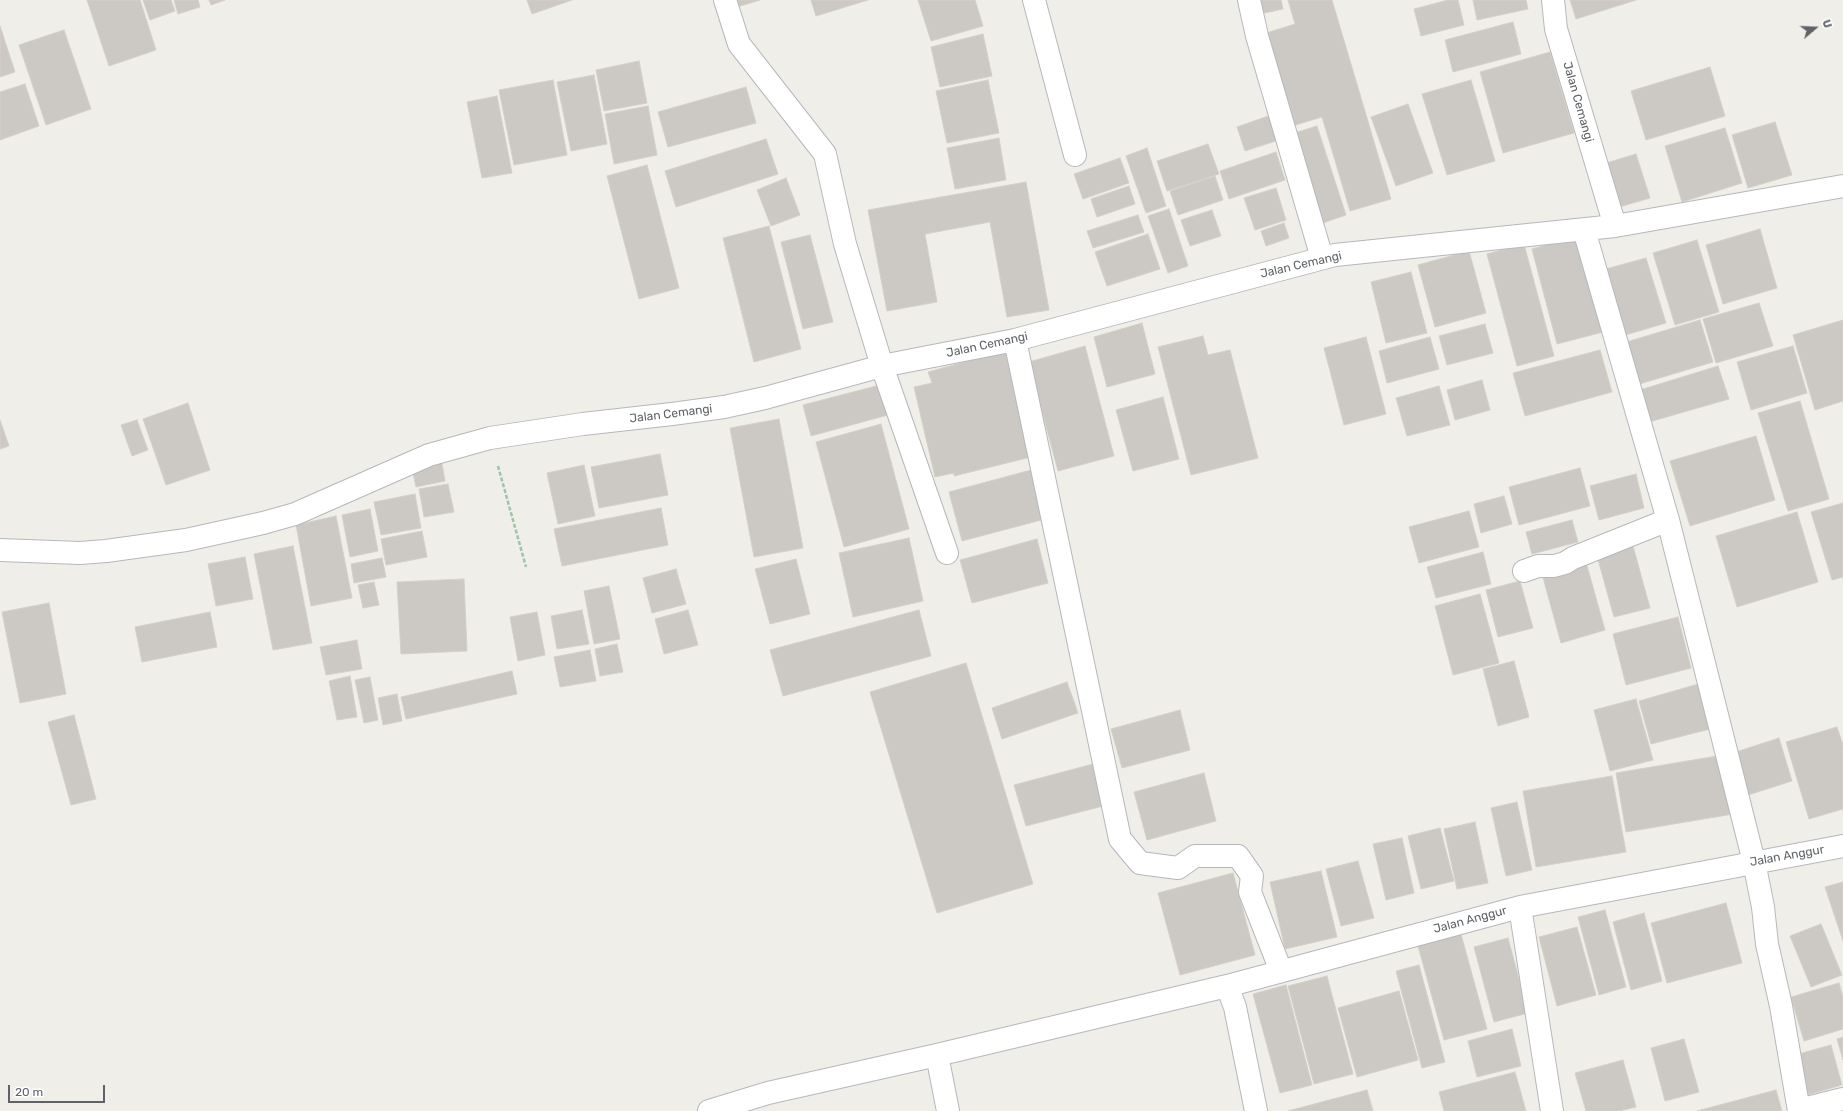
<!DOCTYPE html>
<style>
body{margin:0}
#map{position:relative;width:1843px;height:1111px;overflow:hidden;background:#f0eee8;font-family:Rubik,sans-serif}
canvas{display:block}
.north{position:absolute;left:1795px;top:8px;width:40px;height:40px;-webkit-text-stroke:3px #fff;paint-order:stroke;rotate:71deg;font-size:11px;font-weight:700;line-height:16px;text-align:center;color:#5f6367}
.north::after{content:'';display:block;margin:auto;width:14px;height:18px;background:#5f6367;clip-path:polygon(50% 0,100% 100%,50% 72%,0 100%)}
.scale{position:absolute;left:8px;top:1085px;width:97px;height:18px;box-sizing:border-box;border:2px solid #5f6367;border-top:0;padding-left:5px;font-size:12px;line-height:14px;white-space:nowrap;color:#5f6367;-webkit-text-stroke:3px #fff;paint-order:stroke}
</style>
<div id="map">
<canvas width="1843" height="1111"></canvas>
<div class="north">U</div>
<div class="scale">20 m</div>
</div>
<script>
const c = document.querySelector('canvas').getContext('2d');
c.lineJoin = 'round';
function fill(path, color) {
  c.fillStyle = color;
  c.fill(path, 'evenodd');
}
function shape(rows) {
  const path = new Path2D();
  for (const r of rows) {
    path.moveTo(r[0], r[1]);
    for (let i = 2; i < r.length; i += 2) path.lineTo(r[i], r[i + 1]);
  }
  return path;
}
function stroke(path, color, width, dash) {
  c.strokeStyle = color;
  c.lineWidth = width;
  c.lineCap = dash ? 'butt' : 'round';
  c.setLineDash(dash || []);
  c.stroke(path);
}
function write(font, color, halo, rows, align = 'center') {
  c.font = font + ' Rubik,sans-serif';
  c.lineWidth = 3;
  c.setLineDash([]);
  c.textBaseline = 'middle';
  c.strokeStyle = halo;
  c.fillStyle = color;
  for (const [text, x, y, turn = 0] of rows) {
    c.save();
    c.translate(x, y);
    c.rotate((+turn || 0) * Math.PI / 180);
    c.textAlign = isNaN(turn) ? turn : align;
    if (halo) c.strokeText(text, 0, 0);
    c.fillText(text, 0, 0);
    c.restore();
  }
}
const building = shape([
 [87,0,140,0,156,50,109,66,87,0],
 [143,0,171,0,175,11,150,20,143,0],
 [174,0,198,0,200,7,178,14,174,0],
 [209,0,225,0,211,5,209,0],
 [527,0,572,0,532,14,527,0],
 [731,0,760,0,734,8,731,0],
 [811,0,868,0,816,16,811,0],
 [918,0,975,0,983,26,931,41,918,0],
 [1251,0,1281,0,1283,9,1255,15,1251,0],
 [1288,0,1332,0,1391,199,1350,211,1322,117,1289,127,1260,35,1295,24,1288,0],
 [1448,0,1458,0,1464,25,1421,36,1414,9,1448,0],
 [1473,0,1526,0,1528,9,1477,20,1473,0],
 [1570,0,1636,0,1576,19,1570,0],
 [1513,22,1521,54,1453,72,1445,40,1513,22],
 [0,26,15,72,0,77,0,26],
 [64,30,91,109,46,125,19,45,64,30],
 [983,34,992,76,940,87,931,47,983,34],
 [1550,52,1574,133,1503,153,1480,72,1550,52],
 [639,61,647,103,604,111,596,70,639,61],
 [1710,67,1725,116,1646,140,1631,91,1710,67],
 [594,75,607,144,571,151,557,82,594,75],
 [553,80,567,155,514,165,499,90,553,80],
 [988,80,999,133,947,143,936,91,988,80],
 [1471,80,1495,161,1447,175,1422,94,1471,80],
 [25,84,39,126,0,140,0,92,25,84],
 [746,87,756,123,668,147,658,112,746,87],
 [497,96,512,173,482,178,467,102,497,96],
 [1408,104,1433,173,1396,186,1371,117,1408,104],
 [648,106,657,155,614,164,605,114,648,106],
 [1274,114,1282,139,1245,151,1237,127,1274,114],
 [1775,122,1792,175,1748,188,1732,135,1775,122],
 [1317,126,1346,215,1320,224,1291,134,1317,126],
 [1725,128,1742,183,1682,202,1665,146,1725,128],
 [999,138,1006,180,955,189,947,148,999,138],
 [766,139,778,174,676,207,665,171,766,139],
 [1208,144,1219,174,1167,191,1157,161,1208,144],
 [1147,148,1166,206,1146,213,1126,156,1147,148],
 [1276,152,1285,180,1229,199,1220,171,1276,152],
 [1636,154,1650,198,1616,208,1603,164,1636,154],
 [1120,158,1129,183,1083,199,1074,174,1120,158],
 [647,165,679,288,639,299,607,176,647,165],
 [1215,176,1223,200,1178,215,1170,191,1215,176],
 [786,178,800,215,771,226,757,190,786,178],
 [1026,182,1049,310,1007,317,990,222,925,234,937,302,887,311,868,210,1026,182],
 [1129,186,1135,204,1097,217,1091,199,1129,186],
 [1276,188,1286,220,1255,230,1244,198,1276,188],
 [1169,209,1188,266,1168,273,1148,216,1169,209],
 [1212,210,1221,236,1190,246,1181,220,1212,210],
 [1138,215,1144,232,1093,248,1087,231,1138,215],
 [1284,223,1289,238,1266,246,1261,231,1284,223],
 [769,226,801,349,754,362,723,238,769,226],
 [1760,229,1777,288,1723,304,1706,245,1760,229],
 [1148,234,1160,269,1107,286,1095,252,1148,234],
 [810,235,833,322,803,329,781,242,810,235],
 [1578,236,1603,332,1557,344,1532,249,1578,236],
 [1697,240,1719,312,1675,325,1653,253,1697,240],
 [1524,244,1554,356,1517,366,1487,254,1524,244],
 [1469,251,1486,313,1435,327,1418,265,1469,251],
 [1646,258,1666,323,1622,336,1602,270,1646,258],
 [1411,272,1427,333,1386,343,1371,282,1411,272],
 [1759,303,1773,346,1716,363,1703,319,1759,303],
 [1700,320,1713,362,1636,385,1623,343,1700,320],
 [1843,320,1843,401,1815,410,1793,335,1843,320],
 [1142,323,1155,374,1107,387,1094,337,1142,323],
 [1485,324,1493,353,1447,365,1439,336,1485,324],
 [1203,336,1208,355,1230,350,1258,458,1191,475,1158,347,1203,336],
 [1366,337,1386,414,1344,425,1324,348,1366,337],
 [1430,337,1439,369,1387,383,1379,351,1430,337],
 [1085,346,1114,456,1058,471,1029,362,1085,346],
 [1793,346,1807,393,1751,410,1737,362,1793,346],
 [1600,350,1612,392,1525,416,1513,373,1600,350],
 [1005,351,1031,457,954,476,954,473,935,477,914,387,932,383,928,372,1005,351],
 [1718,366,1729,399,1649,422,1640,390,1718,366],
 [1482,380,1490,410,1455,420,1447,390,1482,380],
 [880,385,888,415,811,436,803,405,880,385],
 [1439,386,1450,425,1407,436,1396,398,1439,386],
 [1163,397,1179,459,1133,471,1116,410,1163,397],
 [1800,401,1829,499,1788,511,1758,413,1800,401],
 [188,403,210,470,166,485,143,419,188,403],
 [779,419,803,548,754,557,730,428,779,419],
 [0,420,9,446,0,449,0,420],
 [137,420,148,450,132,456,121,425,137,420],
 [881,424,909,529,844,547,816,442,881,424],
 [1756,436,1775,500,1690,526,1670,461,1756,436],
 [660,454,668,495,599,508,591,467,660,454],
 [441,458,445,481,416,487,411,464,441,458],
 [584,465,595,516,558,524,547,473,584,465],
 [1580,468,1590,506,1519,525,1509,487,1580,468],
 [1031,470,1045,519,962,541,949,492,1031,470],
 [1636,474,1644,508,1599,520,1590,486,1636,474],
 [448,484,454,512,424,517,419,489,448,484],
 [415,494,421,528,381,535,374,502,415,494],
 [1504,496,1512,524,1481,533,1474,504,1504,496],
 [1843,503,1843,577,1832,580,1811,512,1843,503],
 [661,508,668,545,562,566,554,529,661,508],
 [370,509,378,551,350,557,342,515,370,509],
 [1469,511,1479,547,1419,563,1409,527,1469,511],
 [1797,512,1818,582,1737,607,1716,536,1797,512],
 [336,516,352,598,311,606,296,525,336,516],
 [1572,520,1578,542,1532,554,1526,532,1572,520],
 [422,531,427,557,386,565,381,539,422,531],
 [909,538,923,601,853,617,839,553,909,538],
 [1037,539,1048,583,972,603,960,560,1037,539],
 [293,546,312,643,273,650,254,554,293,546],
 [1633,546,1650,608,1614,617,1597,556,1633,546],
 [1483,552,1491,584,1436,598,1427,567,1483,552],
 [245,557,253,599,216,606,208,564,245,557],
 [382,558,386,577,354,583,351,564,382,558],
 [796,559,810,614,770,624,755,569,796,559],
 [1586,562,1605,630,1561,643,1542,574,1586,562],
 [676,569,686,604,652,613,643,578,676,569],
 [464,579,467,651,401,654,397,582,464,579],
 [1520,581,1533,628,1498,637,1486,590,1520,581],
 [374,582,379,605,363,608,358,585,374,582],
 [609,586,620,639,594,644,584,591,609,586],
 [1480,594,1499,663,1453,675,1435,606,1480,594],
 [49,603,66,694,20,703,2,612,49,603],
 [582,610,589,644,557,649,551,616,582,610],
 [688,610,698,645,664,654,655,619,688,610],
 [919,610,931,656,783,696,770,650,919,610],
 [210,612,217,647,142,662,135,627,210,612],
 [537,612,545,655,518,661,510,617,537,612],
 [1678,617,1691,668,1626,685,1613,634,1678,617],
 [357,640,362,669,326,675,320,647,357,640],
 [617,644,623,672,600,676,595,649,617,644],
 [590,650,596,681,560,687,554,657,590,650],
 [1514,661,1529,717,1498,726,1483,669,1514,661],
 [966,663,1033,884,937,913,870,692,966,663],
 [512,671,517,694,406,719,401,697,512,671],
 [350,676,357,717,337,720,329,681,350,676],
 [370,677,378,720,364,723,355,680,370,677],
 [1067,682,1078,713,1002,739,992,708,1067,682],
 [1702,683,1714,728,1651,744,1639,701,1702,683],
 [397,694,402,721,383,725,378,698,397,694],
 [1636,699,1653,760,1610,771,1594,710,1636,699],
 [1180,710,1190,750,1122,768,1111,729,1180,710],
 [74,715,96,799,71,805,48,722,74,715],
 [1837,727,1843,745,1843,809,1809,819,1786,742,1837,727],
 [1779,738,1792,781,1748,795,1736,752,1779,738],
 [1723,755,1733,814,1626,832,1616,773,1723,755],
 [1093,764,1103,806,1026,826,1014,785,1093,764],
 [1204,773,1216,821,1147,840,1134,792,1204,773],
 [1612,776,1626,852,1536,867,1523,791,1612,776],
 [1517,802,1532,870,1506,876,1491,808,1517,802],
 [1475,822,1488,883,1457,889,1444,829,1475,822],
 [1440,828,1454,881,1421,889,1408,836,1440,828],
 [1402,838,1414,893,1386,900,1373,844,1402,838],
 [1358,861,1374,918,1341,926,1326,869,1358,861],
 [1321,871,1337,937,1285,949,1270,882,1321,871],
 [1233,873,1255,955,1180,975,1158,893,1233,873],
 [1843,882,1843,941,1825,887,1843,882],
 [1726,903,1742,963,1667,983,1651,923,1726,903],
 [1605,910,1626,987,1599,995,1578,917,1605,910],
 [1644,913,1662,981,1631,990,1613,922,1644,913],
 [1821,924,1842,975,1811,987,1790,936,1821,924],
 [1577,927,1596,995,1557,1006,1539,937,1577,927],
 [1461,934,1487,1029,1444,1040,1418,946,1461,934],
 [1508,938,1528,1013,1494,1022,1474,947,1508,938],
 [1419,965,1445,1062,1422,1068,1396,971,1419,965],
 [1327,976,1353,1074,1314,1084,1288,986,1327,976],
 [1839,983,1843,997,1843,1029,1804,1041,1791,997,1839,983],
 [1286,985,1312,1085,1280,1093,1253,994,1286,985],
 [1399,991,1418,1060,1357,1077,1338,1008,1399,991],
 [1512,1029,1521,1066,1477,1077,1468,1041,1512,1029],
 [1843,1037,1843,1060,1837,1039,1843,1037],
 [1684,1039,1699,1092,1665,1101,1651,1048,1684,1039],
 [1831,1045,1842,1085,1807,1095,1795,1055,1831,1045],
 [1623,1060,1636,1107,1619,1111,1586,1111,1575,1073,1623,1060],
 [1515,1072,1526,1111,1444,1111,1439,1092,1515,1072],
 [1367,1090,1373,1111,1288,1111,1367,1090],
 [1776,1090,1782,1111,1697,1111,1776,1090]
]);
fill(building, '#ccc9c4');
stroke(building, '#d5d0c6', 1);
const street = shape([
 [725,0,739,44,825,154,845,244,882,366,947,553],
 [1034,0,1075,155],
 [1249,0,1257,36,1322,258],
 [1553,0,1556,29,1615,226],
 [1584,230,1668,520,1754,862,1763,907,1767,944,1781,1006,1799,1111],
 [1015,340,1120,839,1140,863,1178,868,1195,856,1238,856,1252,876,1250,892,1281,971],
 [0,550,80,553,106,551,186,540,263,523,295,514,429,455,490,438,583,424,672,414,724,407,765,398,882,366,1015,340,1335,255,1615,226,1843,186],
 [1524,571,1538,566,1554,566,1565,563,1573,558,1668,520],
 [1520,907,1552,1111],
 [937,1055,948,1111],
 [1799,1110,1843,1099],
 [709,1111,768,1093,937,1055,1227,986],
 [1256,1111,1235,1007,1227,986,1520,907,1843,846]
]);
stroke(street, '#b5b8bb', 24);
stroke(shape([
 [498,466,526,567]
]), '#9ec4a9', 2.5, [4, 2]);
stroke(street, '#fff', 22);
write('12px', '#5f6367', '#fff', [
 ["Jalan Cemangi",1578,102,74],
 ["Jalan Cemangi",1301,265,-13],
 ["Jalan Cemangi",987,345,-12],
 ["Jalan Cemangi",671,414,-7],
 ["Jalan Anggur",1787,856,-10],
 ["Jalan Anggur",1470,920,-15]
]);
</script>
